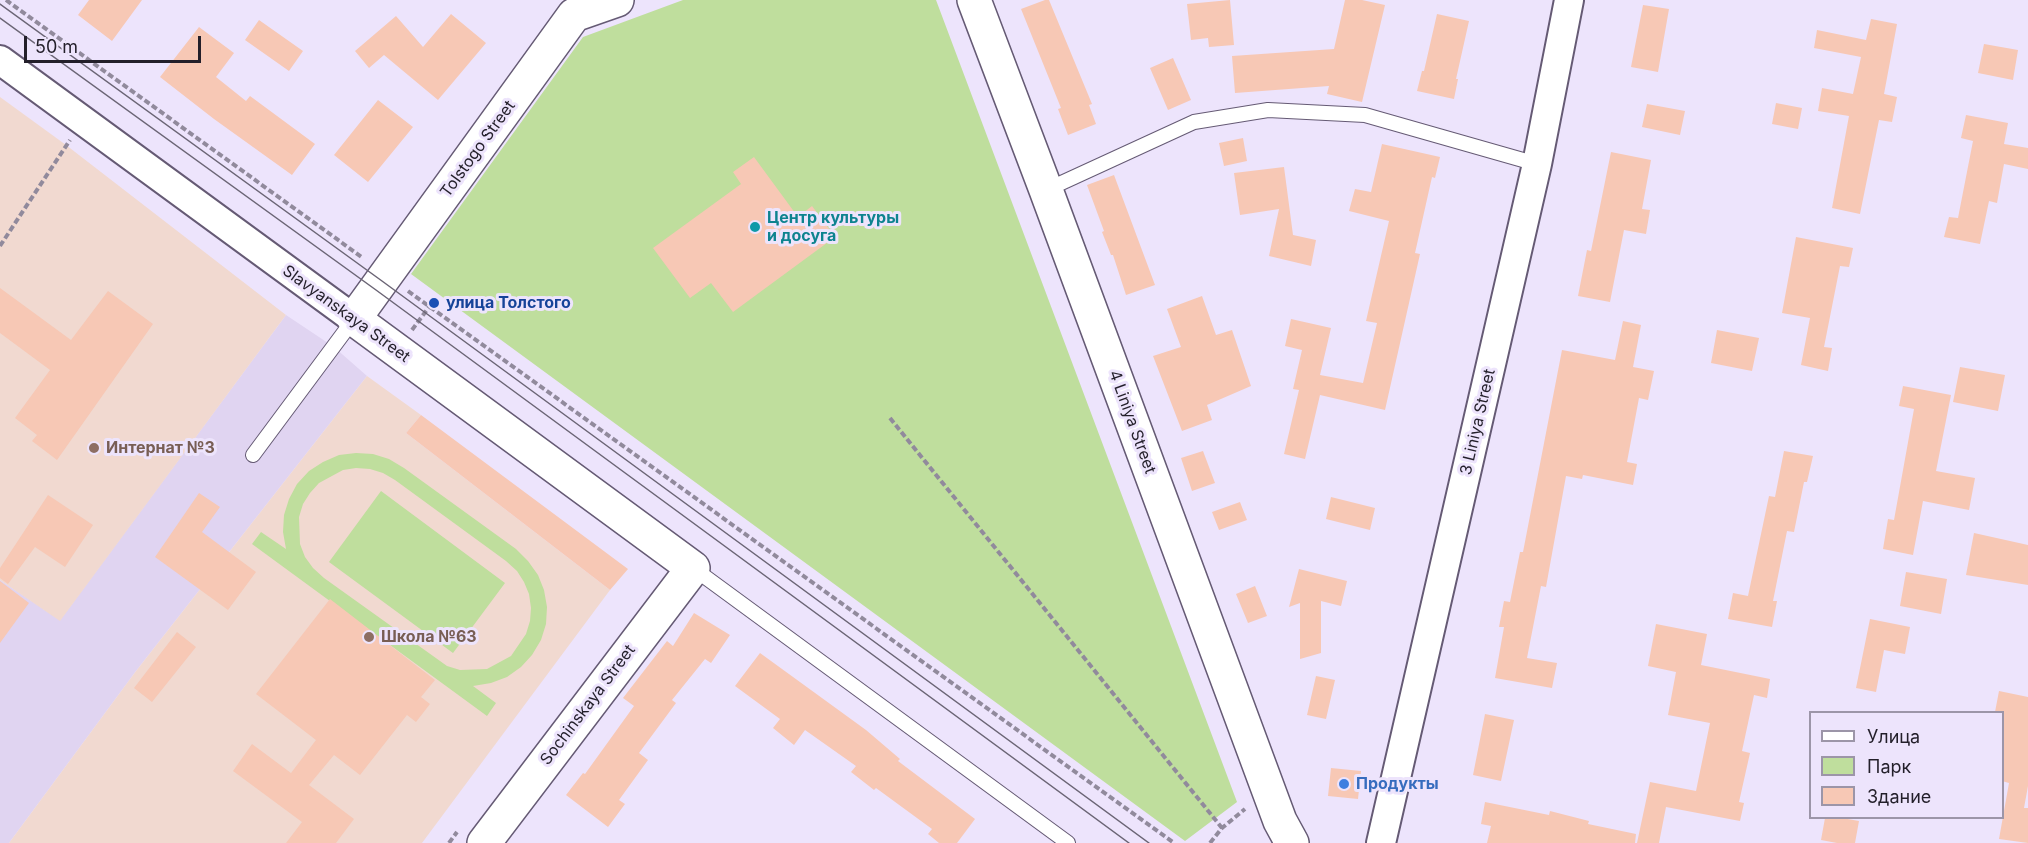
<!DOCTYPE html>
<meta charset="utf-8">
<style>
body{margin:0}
#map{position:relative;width:2028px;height:843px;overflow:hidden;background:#ede4fc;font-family:Inter,sans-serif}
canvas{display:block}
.legend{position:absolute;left:1809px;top:711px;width:195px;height:108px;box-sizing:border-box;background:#ede4fc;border:2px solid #9c95a8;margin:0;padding:8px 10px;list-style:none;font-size:18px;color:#231f2a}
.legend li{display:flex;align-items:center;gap:12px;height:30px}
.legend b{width:30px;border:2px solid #9c95a8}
.scale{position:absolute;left:24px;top:36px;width:177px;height:27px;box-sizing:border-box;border:3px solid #231f2a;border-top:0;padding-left:8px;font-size:18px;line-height:21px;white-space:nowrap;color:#231f2a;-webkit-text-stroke:4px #ede4fc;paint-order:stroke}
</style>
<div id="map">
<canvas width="2028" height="843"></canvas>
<ul class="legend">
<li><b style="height:8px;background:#fff"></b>Улица</li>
<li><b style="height:16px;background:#bfde9d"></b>Парк</li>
<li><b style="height:16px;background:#f7c8b5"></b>Здание</li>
</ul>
<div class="scale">50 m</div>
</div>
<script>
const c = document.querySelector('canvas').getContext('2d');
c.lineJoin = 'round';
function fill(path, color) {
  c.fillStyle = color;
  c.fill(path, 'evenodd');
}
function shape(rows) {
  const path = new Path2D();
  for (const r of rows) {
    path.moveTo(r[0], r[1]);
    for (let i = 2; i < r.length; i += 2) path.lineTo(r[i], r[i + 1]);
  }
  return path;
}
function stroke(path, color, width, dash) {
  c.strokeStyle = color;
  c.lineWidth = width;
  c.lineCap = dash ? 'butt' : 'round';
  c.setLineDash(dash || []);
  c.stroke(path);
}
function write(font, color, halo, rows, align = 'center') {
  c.font = font + ' Inter,sans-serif';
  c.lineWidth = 6;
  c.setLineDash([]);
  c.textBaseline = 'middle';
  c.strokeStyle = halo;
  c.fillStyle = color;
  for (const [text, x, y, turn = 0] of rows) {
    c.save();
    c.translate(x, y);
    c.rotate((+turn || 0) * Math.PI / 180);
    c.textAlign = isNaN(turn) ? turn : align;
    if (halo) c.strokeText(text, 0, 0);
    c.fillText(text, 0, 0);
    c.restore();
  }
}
fill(shape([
 [286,315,334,347,367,376,136,671,9,843,0,843,0,580,60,620]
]), '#e0d4f1');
fill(shape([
 [0,97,66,145,286,315,60,621,0,580],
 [367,376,421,415,406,433,610,590,422,843,9,843,136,671]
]), '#f1d9d0');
fill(shape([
 [683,0,936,0,1237,802,1185,841,411,274,583,37],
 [356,453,373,454,389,459,404,468,516,549,528,561,538,575,544,590,547,607,546,624,541,640,532,655,521,667,507,677,491,683,473,686,496,703,487,716,252,544,261,532,286,549,283,532,284,515,289,499,297,484,309,471,323,462,339,455],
 [356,468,370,469,383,473,395,480,506,561,517,571,524,582,529,594,531,608,530,621,526,634,511,656,487,669,460,670,447,666,324,578,313,568,305,557,300,544,299,517,303,504,310,493,319,483,343,470],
 [381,491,505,583,453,653,329,562]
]), '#bfde9d');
fill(shape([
 [89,0,142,0,112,41,78,15],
 [1045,0,1049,0,1092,104,1089,105,1096,124,1068,135,1058,109,1061,108,1021,9],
 [1230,0,1234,45,1209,47,1208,38,1191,40,1187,4],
 [1345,0,1362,0,1385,5,1362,102,1327,94,1329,86,1235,93,1232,56,1334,49],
 [1643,5,1669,9,1658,72,1631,67],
 [451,14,486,43,438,100,384,55,369,68,355,51,396,16,423,47],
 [1437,14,1469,21,1456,79,1458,79,1454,99,1417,91,1422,71,1424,71],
 [1871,19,1897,24,1884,94,1897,97,1892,122,1879,120,1860,214,1832,208,1849,116,1818,111,1822,88,1853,94,1861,57,1814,48,1817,30,1866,40],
 [259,20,303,51,289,71,245,40],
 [199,27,234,53,216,77,246,101,250,96,315,144,292,175,214,119,160,77],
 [1984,44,2018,50,2013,80,1978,73],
 [1173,58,1191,100,1168,110,1150,68],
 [378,100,413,127,368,182,334,155],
 [1776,103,1802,108,1798,129,1772,124],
 [1647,104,1685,111,1680,135,1642,127],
 [1966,115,2008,123,2004,144,2028,148,2028,169,2004,164,1997,203,1989,201,1980,244,1944,237,1949,217,1958,218,1973,141,1961,138],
 [1243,138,1247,161,1224,166,1219,143],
 [1382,144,1440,157,1435,178,1432,177,1415,253,1420,254,1385,410,1320,395,1305,459,1284,454,1299,390,1293,389,1302,350,1285,346,1291,319,1331,328,1320,375,1363,383,1377,323,1366,321,1389,221,1349,211,1355,189,1371,192],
 [1611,152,1651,160,1642,209,1650,210,1646,234,1624,230,1610,302,1578,296,1587,250,1591,251],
 [754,157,798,217,812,206,835,237,733,312,711,283,690,298,653,248,741,184,733,172],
 [1284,167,1293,235,1316,240,1311,266,1269,256,1279,209,1240,215,1234,173],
 [1114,175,1155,285,1126,295,1113,255,1111,255,1102,232,1104,231,1087,185],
 [1796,237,1853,248,1849,267,1840,266,1824,347,1832,348,1828,371,1801,365,1810,318,1782,313],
 [0,288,71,340,108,291,153,324,57,460,32,441,37,435,15,418,50,370,0,333],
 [1202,296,1216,335,1232,330,1251,386,1207,405,1212,420,1182,431,1153,356,1181,347,1167,309],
 [1623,321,1641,325,1633,367,1654,371,1648,400,1639,398,1627,462,1637,464,1633,485,1583,475,1582,479,1566,476,1546,587,1541,586,1527,658,1557,663,1552,688,1495,678,1504,627,1499,627,1504,601,1510,602,1520,552,1523,552,1562,350,1615,360],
 [1717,330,1759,338,1752,371,1711,363],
 [1960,367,2005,375,1998,411,1953,402],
 [1903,386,1951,395,1936,471,1975,478,1969,510,1923,501,1913,555,1883,549,1888,519,1894,520,1914,409,1899,406],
 [421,415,628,569,610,590,406,433],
 [1203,451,1215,483,1192,491,1181,458],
 [1784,451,1813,456,1807,482,1804,482,1794,532,1787,531,1773,601,1777,601,1772,627,1728,619,1733,593,1748,596,1769,496,1775,497],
 [199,493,220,507,202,532,256,572,228,610,155,557],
 [48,495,93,525,65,567,35,547,8,584,0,578,0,568],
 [1331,497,1375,508,1370,530,1326,519],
 [1240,502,1247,520,1219,530,1212,512],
 [1974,533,2028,545,2028,585,1966,575],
 [1299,569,1347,581,1341,606,1321,601,1321,653,1300,659,1300,603,1289,607],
 [1906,572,1947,579,1941,614,1900,606],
 [0,581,29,603,0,643],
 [1255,586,1267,616,1248,623,1236,594],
 [330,599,435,680,421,697,430,704,416,722,407,715,360,775,334,755,309,785,354,819,336,843,286,843,302,822,233,771,252,744,291,773,316,740,256,694],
 [694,613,730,635,711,663,705,659,672,700,676,703,639,753,648,760,619,800,625,804,608,827,566,795,583,773,585,774,634,706,623,698,667,641,673,646],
 [1870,619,1910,627,1905,654,1884,650,1876,692,1856,688],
 [1656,624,1707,634,1701,665,1770,679,1767,698,1754,695,1742,751,1750,753,1739,802,1744,803,1740,821,1666,807,1659,843,1637,843,1650,782,1696,791,1710,723,1668,715,1676,672,1648,666],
 [177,632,196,647,152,702,134,688],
 [760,653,866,730,900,759,898,761,975,819,957,843,939,843,928,834,932,829,876,788,874,790,851,772,856,766,805,730,794,745,773,728,780,719,735,686],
 [1316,676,1335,680,1326,719,1307,715],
 [1999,691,2028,697,2028,786,2024,808,2028,808,2028,843,1999,839,2009,783,2002,781,2002,712,1995,712],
 [1485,714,1514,720,1501,781,1473,775],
 [1331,768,1361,771,1358,799,1328,796],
 [1485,802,1549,815,1550,811,1589,821,1588,824,1636,834,1635,843,1487,843,1491,826,1481,824],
 [1825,818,1842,818,1859,821,1855,843,1837,843,1821,840]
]), '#f7c8b5');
const service = shape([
 [1046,190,1194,122,1268,110,1365,115,1537,164],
 [253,455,354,319],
 [693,568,1068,843]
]);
const minor = shape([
 [0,60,354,319],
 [1381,843,1537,164,1569,0]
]);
const tertiary = shape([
 [974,0,1046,190,1280,821,1292,843],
 [484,843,693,568,354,319,574,15,617,0]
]);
stroke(service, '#655a74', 16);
stroke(minor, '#655a74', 32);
stroke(tertiary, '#655a74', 36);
stroke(shape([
 [6,0,363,258],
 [0,246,70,140],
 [408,291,1174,843],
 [412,330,429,307],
 [890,418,1222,828],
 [449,843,457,832],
 [1210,843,1222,828,1245,809]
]), '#918a9c', 4, [6, 3]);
stroke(service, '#fff', 14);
stroke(minor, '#fff', 28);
stroke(tertiary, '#fff', 33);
stroke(shape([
 [0,4,382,281,1149,843],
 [0,18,376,290,1129,843]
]), '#6b6575', 1.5);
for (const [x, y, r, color] of [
 [755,227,6,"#0f9aa8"],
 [434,303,6,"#1a4fb4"],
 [94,448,6,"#8d6e63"],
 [369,637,6,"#8d6e63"],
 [1344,784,6,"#3f7fe0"]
]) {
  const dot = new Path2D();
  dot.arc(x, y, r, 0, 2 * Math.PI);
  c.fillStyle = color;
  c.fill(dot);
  stroke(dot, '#ede4fc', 2);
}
write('16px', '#231f2a', '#ede4fc', [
 ["Tolstogo Street",478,149,-54],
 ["Slavyanskaya Street",346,314,36],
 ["4 Liniya Street",1132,422,70],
 ["3 Liniya Street",1478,422,-77],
 ["Sochinskaya Street",588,705,-53]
]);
write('bold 16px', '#0d838f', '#ede4fc', [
 ["Центр культуры",767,218],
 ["и досуга",767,236]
], 'left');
write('bold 16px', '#164399', '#ede4fc', [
 ["улица Толстого",446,303]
], 'left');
write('bold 16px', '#785e54', '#ede4fc', [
 ["Интернат №3",106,448],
 ["Школа №63",381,637]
], 'left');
write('bold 16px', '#366cbe', '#ede4fc', [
 ["Продукты",1356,784]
], 'left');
</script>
